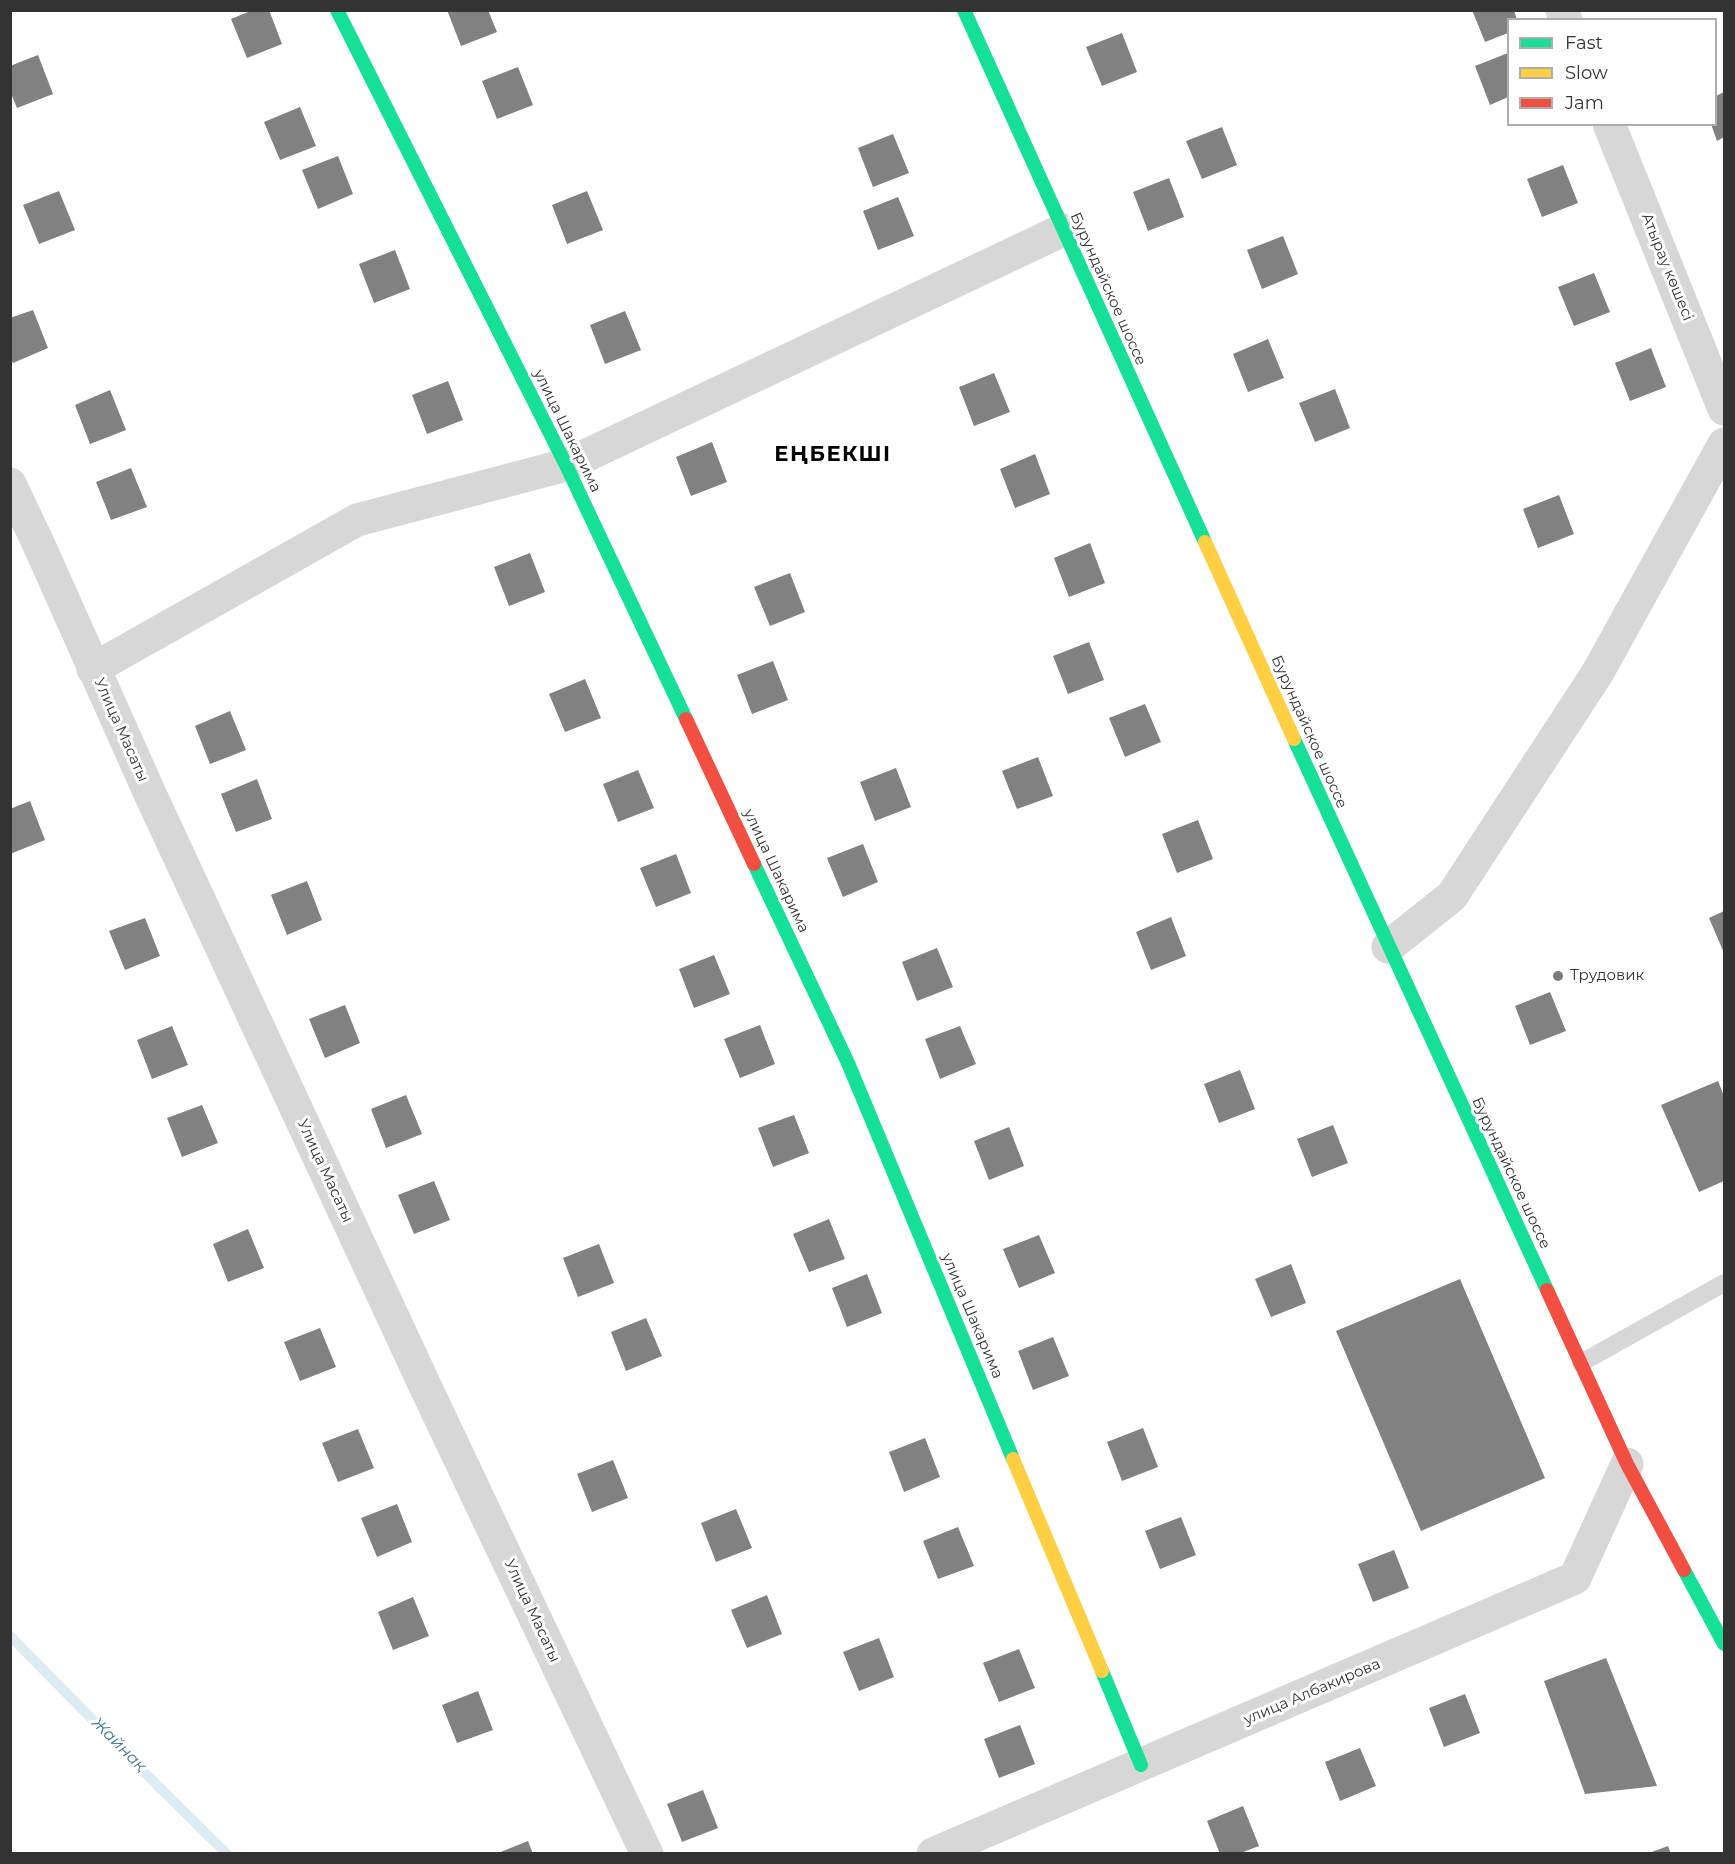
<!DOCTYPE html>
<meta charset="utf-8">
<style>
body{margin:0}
#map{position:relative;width:1735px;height:1864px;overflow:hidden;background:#fff;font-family:Montserrat,sans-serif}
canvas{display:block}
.frame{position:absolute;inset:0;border:12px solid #333;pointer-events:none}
.legend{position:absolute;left:1507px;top:18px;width:210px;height:108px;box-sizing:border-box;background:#fff;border:2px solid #adadad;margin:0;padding:8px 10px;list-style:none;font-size:18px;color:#333}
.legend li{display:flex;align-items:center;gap:12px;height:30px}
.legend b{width:30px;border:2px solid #adadad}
</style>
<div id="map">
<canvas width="1735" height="1864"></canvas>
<div class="frame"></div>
<ul class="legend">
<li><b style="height:8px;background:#16e098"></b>Fast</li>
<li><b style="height:8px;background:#ffcf43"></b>Slow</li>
<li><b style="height:8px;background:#f24e42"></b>Jam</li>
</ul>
</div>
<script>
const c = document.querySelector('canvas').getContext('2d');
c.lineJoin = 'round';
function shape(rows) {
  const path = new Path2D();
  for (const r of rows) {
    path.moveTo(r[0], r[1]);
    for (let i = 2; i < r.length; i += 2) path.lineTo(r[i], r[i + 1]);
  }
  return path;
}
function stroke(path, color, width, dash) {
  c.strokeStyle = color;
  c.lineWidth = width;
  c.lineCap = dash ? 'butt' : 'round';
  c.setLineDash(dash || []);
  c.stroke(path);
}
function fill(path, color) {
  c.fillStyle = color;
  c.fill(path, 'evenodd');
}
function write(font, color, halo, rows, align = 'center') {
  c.font = font + ' Montserrat,sans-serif';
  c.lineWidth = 6;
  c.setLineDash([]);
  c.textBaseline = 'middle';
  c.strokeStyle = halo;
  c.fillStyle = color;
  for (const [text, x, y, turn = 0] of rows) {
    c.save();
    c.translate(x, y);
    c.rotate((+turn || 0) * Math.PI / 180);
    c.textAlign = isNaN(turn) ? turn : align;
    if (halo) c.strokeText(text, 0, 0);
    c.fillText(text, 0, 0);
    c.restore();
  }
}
stroke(shape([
 [10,1636,158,1786,227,1854]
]), '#ddebf3', 10);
fill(shape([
 [253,10,269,10,282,44,247,58,231,19],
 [447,10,488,10,497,32,461,46],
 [1472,10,1514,10,1517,20,1508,20,1508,33,1485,42],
 [1122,33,1137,72,1102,86,1086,47],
 [1508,53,1508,97,1490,105,1475,66],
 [38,55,53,94,17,108,10,91,10,66],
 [518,67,533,105,497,119,482,81],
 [1724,92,1724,137,1717,141,1711,124,1716,124,1716,96],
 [300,107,316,146,280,160,264,122],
 [1222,127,1237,165,1202,179,1186,141],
 [893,134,909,173,873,187,858,148],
 [338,156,353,194,318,209,302,170],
 [1563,165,1578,203,1542,217,1527,179],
 [1169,178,1184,217,1148,231,1133,192],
 [59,191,75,230,39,244,23,205],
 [587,191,603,230,567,244,552,205],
 [898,197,914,236,878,250,863,211],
 [1283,236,1298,274,1262,289,1247,250],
 [395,250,410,289,374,303,359,264],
 [1594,273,1610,312,1574,326,1558,287],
 [33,310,48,348,13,363,10,358,10,318],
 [625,311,641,350,605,364,590,325],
 [1268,339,1284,378,1248,392,1233,354],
 [1651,348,1666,387,1630,401,1615,363],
 [994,373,1010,412,974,426,959,387],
 [448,381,463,420,427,434,412,395],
 [1335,389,1350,428,1315,442,1299,403],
 [110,390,126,430,90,444,75,405],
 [712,442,727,482,691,496,676,457],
 [1035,454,1050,494,1015,508,1000,469],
 [131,468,147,507,111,520,96,482],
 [1559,495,1574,534,1538,548,1523,509],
 [1090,543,1105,583,1069,597,1054,558],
 [530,553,545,592,509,606,494,567],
 [790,573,805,612,770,626,754,587],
 [1089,642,1104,680,1068,694,1053,656],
 [773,661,788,700,752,714,737,675],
 [585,679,601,718,565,732,549,694],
 [1145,704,1161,742,1125,757,1109,718],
 [230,711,246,750,210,764,195,726],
 [1038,757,1053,796,1017,809,1002,771],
 [896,768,911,807,875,821,860,782],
 [638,770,654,808,618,822,603,784],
 [257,779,272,819,236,832,221,794],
 [30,801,45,840,10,854,10,809],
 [1198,820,1213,859,1177,873,1162,834],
 [863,844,878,882,843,897,827,858],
 [676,854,691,893,656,907,640,868],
 [307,881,322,920,287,935,271,895],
 [1724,911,1724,953,1709,918],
 [1171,917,1186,956,1151,970,1136,932],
 [145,918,160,956,125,970,109,931],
 [937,948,953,987,917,1001,902,962],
 [714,955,730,994,694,1008,679,969],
 [1550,992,1566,1031,1530,1045,1515,1006],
 [345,1005,360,1043,325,1058,309,1019],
 [760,1025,775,1064,740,1078,724,1039],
 [172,1026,188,1065,152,1079,137,1040],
 [960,1026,976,1064,940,1079,925,1039],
 [1240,1070,1255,1109,1219,1123,1204,1084],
 [1718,1081,1724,1096,1724,1181,1699,1192,1661,1105],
 [406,1095,422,1134,386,1148,371,1109],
 [202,1105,218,1143,182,1157,167,1118],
 [794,1115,809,1153,773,1167,758,1128],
 [1333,1125,1348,1163,1312,1177,1297,1139],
 [1009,1127,1024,1166,989,1180,974,1141],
 [434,1181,450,1220,414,1234,398,1195],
 [829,1219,845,1259,809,1272,793,1234],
 [248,1229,264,1268,228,1282,213,1244],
 [1039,1235,1055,1273,1019,1288,1003,1249],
 [599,1244,614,1283,578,1297,563,1258],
 [1291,1264,1306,1303,1271,1317,1255,1279],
 [867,1274,882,1313,847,1327,832,1288],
 [1460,1279,1545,1478,1421,1531,1336,1331],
 [646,1318,662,1356,626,1371,611,1332],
 [320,1328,336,1367,300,1381,284,1342],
 [1053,1337,1069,1376,1033,1390,1018,1351],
 [1143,1428,1158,1467,1122,1481,1107,1442],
 [358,1429,374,1468,338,1482,322,1443],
 [925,1438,940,1477,904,1492,889,1452],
 [613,1460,628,1498,592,1512,577,1474],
 [397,1504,412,1542,377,1557,361,1518],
 [736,1509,752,1548,716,1562,701,1523],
 [1181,1517,1196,1555,1160,1569,1145,1531],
 [958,1527,974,1566,938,1579,923,1541],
 [1394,1550,1409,1588,1373,1602,1358,1564],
 [767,1595,782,1634,747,1648,731,1610],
 [413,1597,429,1636,393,1650,378,1612],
 [879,1638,894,1677,859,1691,843,1652],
 [1019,1649,1035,1688,999,1702,983,1663],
 [1606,1658,1657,1786,1585,1794,1544,1681],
 [478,1691,493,1730,457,1743,442,1705],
 [1465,1694,1480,1733,1444,1747,1429,1708],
 [1020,1725,1035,1764,999,1778,984,1739],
 [1360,1748,1376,1786,1340,1801,1325,1762],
 [703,1790,718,1828,682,1842,667,1804],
 [1243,1806,1259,1846,1238,1854,1220,1854,1207,1821],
 [528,1841,533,1854,498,1854,498,1853],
 [1668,1846,1671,1854,1649,1854,1649,1853]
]), '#818181');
stroke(shape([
 [1581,1363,1724,1283]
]), '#d7d7d7', 18);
stroke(shape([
 [1562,10,1566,20],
 [1609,124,1724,409],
 [10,484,39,545,151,796,426,1388,647,1854],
 [93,669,357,520,566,465,1063,230],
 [1388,947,1452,896,1598,672,1724,444],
 [933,1854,1575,1578,1627,1464]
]), '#d7d7d7', 33);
stroke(shape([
 [337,10,566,465,686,719],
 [964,10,1205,542],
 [1294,739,1547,1290],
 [754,864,848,1063,1013,1459],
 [1684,1570,1724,1644],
 [1102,1671,1141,1765]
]), '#16e098', 14);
stroke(shape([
 [1205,542,1294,739],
 [1013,1459,1102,1671]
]), '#ffcf43', 14);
stroke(shape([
 [686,719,754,864],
 [1547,1290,1627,1464,1684,1570]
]), '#f24e42', 14);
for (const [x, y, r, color] of [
 [1558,976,6,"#7a7a7a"]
]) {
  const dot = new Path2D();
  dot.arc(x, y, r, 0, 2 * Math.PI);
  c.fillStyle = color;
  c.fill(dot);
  stroke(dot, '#fff', 2);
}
write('15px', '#333', '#fff', [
 ["Атырау көшесі",1667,267,68],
 ["Бурундайское шоссе",1108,289,66],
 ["улица Шакарима",567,431,64],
 ["Улица Масаты",121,730,66],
 ["Бурундайское шоссе",1309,732,66],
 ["улица Шакарима",776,871,65],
 ["Улица Масаты",325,1171,65],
 ["Бурундайское шоссе",1511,1173,65],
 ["улица Шакарима",972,1316,67],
 ["Улица Масаты",532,1611,65],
 ["улица Албакирова",1312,1692,-23]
]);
write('15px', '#333', '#fff', [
 ["Трудовик",1570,976]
], 'left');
write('italic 16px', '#3f7597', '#fff', [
 ["Жайнақ",119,1745,45]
]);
c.letterSpacing = '1.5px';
write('bold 21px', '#000', '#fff', [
 ["ЕҢБЕКШІ",833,455]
]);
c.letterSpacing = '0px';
</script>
